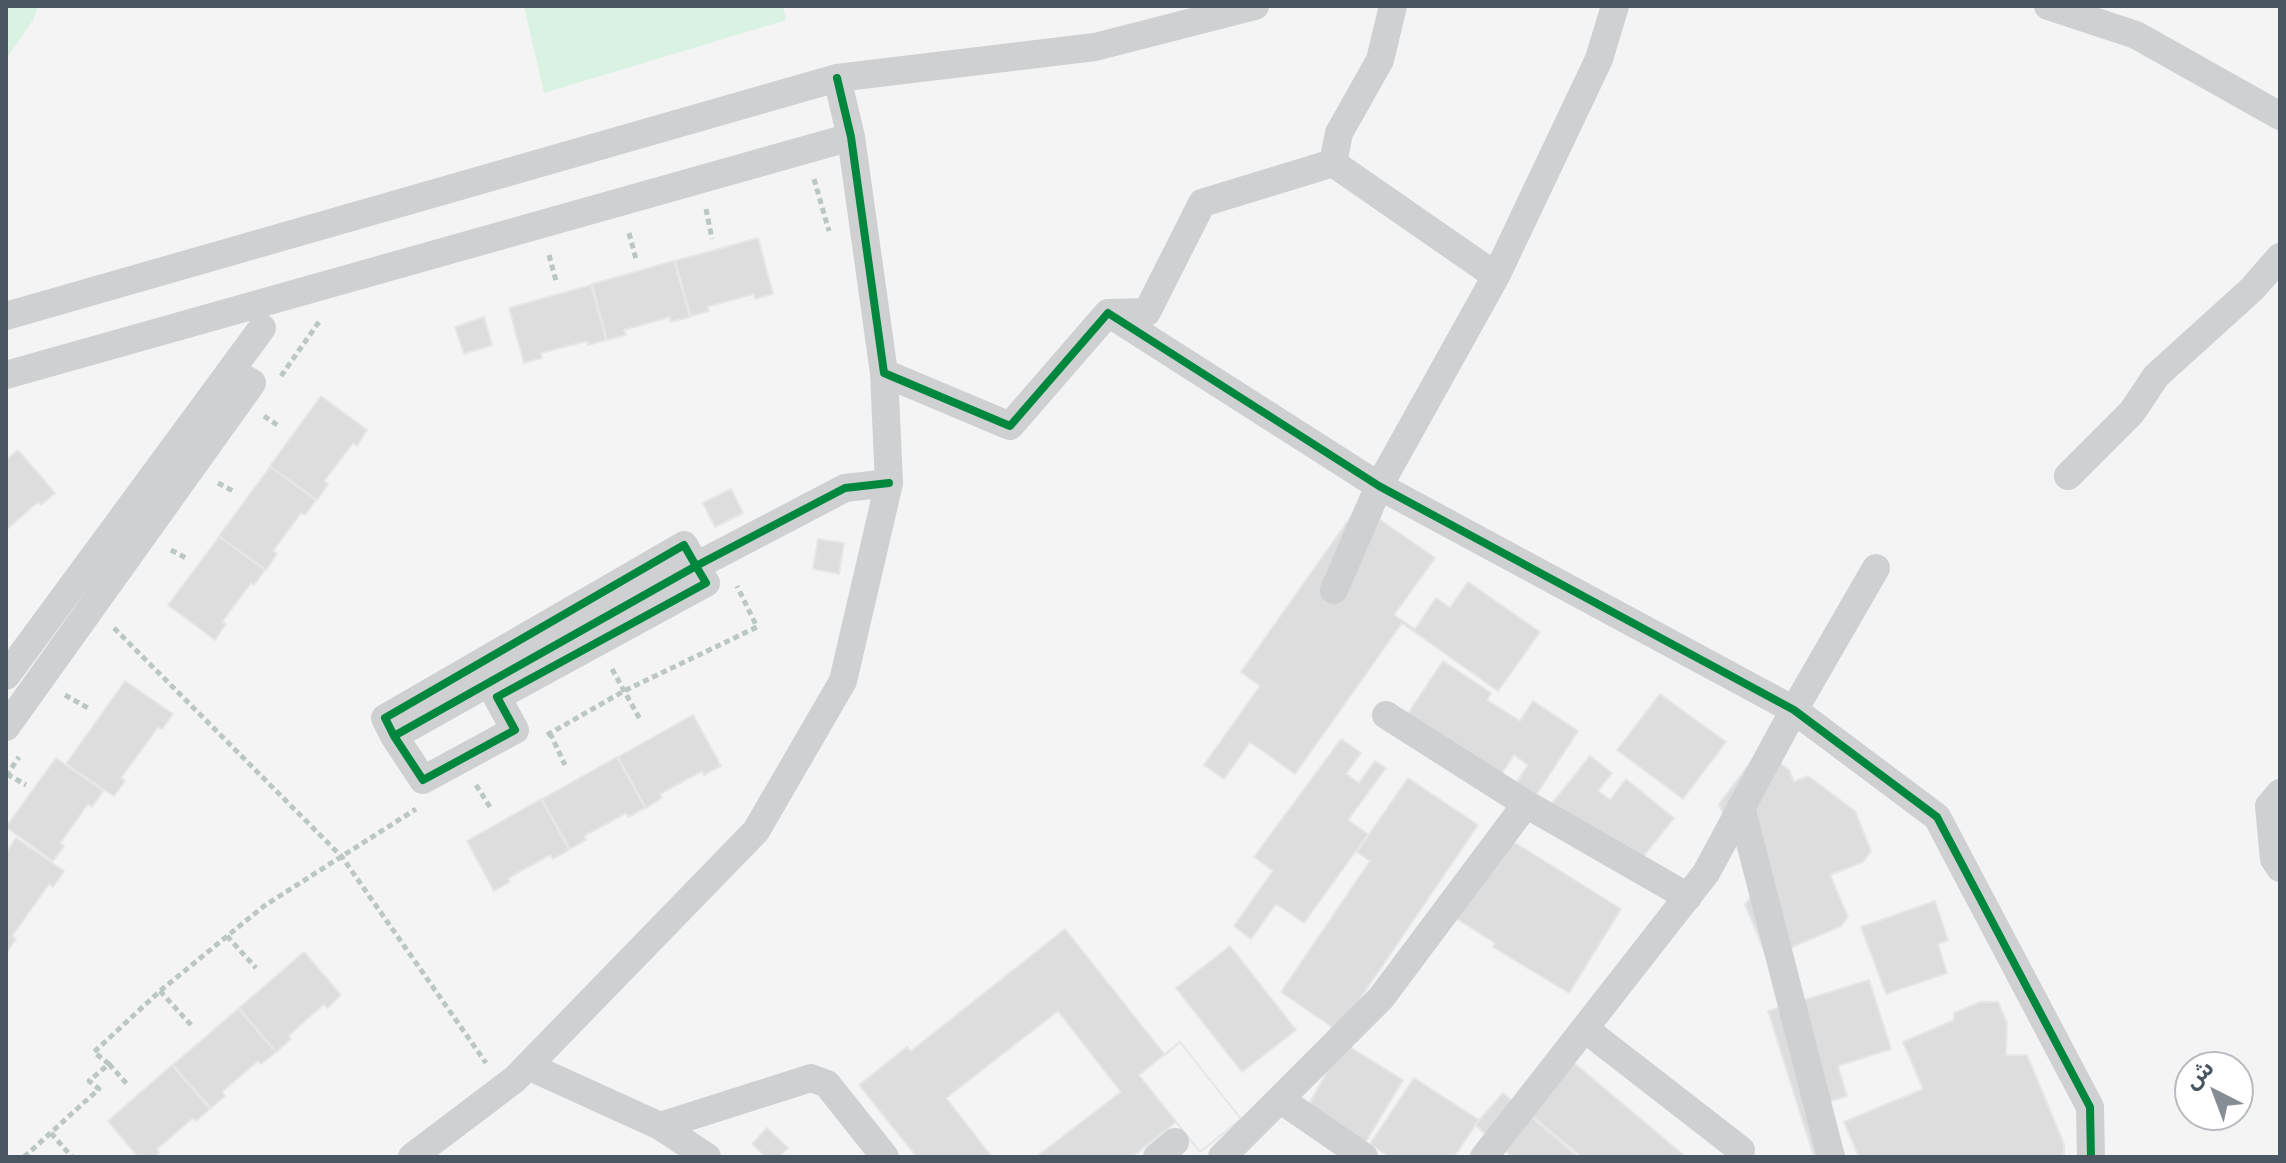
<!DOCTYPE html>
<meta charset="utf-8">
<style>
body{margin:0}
#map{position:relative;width:2286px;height:1163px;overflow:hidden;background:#f4f4f4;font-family:Poppins,"Noto Sans Arabic",sans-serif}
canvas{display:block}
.frame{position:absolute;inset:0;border:8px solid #4a5661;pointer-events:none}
.north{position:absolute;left:2174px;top:1051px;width:80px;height:80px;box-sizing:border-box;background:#fff;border:2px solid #b7bbc0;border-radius:50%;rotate:318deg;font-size:22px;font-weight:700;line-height:32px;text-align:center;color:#4a5661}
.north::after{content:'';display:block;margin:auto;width:28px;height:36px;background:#868d94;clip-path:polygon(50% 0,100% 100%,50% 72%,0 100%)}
</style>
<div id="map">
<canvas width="2286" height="1163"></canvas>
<div class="frame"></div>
<div class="north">ش</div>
</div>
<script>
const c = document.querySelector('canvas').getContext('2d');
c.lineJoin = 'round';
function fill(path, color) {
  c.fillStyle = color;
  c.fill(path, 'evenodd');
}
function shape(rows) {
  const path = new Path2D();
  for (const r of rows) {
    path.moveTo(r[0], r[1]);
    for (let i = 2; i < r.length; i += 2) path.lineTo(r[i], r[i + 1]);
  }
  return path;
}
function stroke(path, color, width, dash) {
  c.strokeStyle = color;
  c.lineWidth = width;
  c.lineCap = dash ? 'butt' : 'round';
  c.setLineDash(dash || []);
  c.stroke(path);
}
fill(shape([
 [6,6,38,6,33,20,6,59],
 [524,6,783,6,786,20,544,93]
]), '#d9f2e3');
const building = shape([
 [758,238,773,294,755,299,754,294,707,307,709,311,691,316,675,261,758,238],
 [674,261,690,317,671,322,670,317,624,330,626,335,607,340,592,284,674,261],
 [591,285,606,340,588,345,587,341,541,353,542,358,524,363,509,308,591,285],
 [484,317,492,345,464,354,455,327,484,317],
 [321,396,367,430,357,446,353,443,324,481,328,484,317,500,270,466,321,396],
 [18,450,55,493,41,505,38,502,6,530,6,460,18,450],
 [270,467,316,500,305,515,301,513,273,551,277,554,266,570,219,536,270,467],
 [731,489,743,513,715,527,703,503,731,489],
 [1359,505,1435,558,1394,615,1415,629,1436,598,1450,608,1468,582,1540,632,1498,691,1402,623,1295,774,1250,742,1224,779,1204,765,1260,686,1241,672,1359,505],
 [219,537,265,570,254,585,251,583,222,622,226,624,215,640,168,605,219,537],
 [818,539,844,543,839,574,813,569,818,539],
 [1443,661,1491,693,1487,700,1520,721,1533,701,1578,731,1525,812,1506,799,1528,765,1514,755,1492,788,1399,727,1443,661],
 [125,681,173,714,162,729,158,727,121,778,125,781,114,796,66,764,125,681],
 [1660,694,1726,742,1683,799,1617,750,1660,694],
 [693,715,721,766,704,775,702,771,660,794,662,798,646,808,618,757,693,715],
 [1341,739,1361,753,1346,774,1359,783,1375,761,1386,768,1348,820,1368,834,1304,923,1276,904,1251,939,1234,926,1273,871,1254,857,1341,739],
 [1767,753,1789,770,1794,782,1808,776,1855,811,1871,851,1863,862,1830,875,1848,917,1841,926,1767,958,1745,904,1756,891,1719,804,1752,760,1767,753],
 [1590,756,1612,773,1598,791,1610,800,1626,779,1674,818,1631,872,1545,812,1590,756],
 [617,757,645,808,628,817,626,813,584,836,586,840,570,849,542,799,617,757],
 [56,758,103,791,92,807,88,804,60,843,64,846,53,861,6,827,56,758],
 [1408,778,1478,825,1338,1031,1281,992,1370,861,1357,852,1408,778],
 [541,799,569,850,553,859,550,855,508,878,510,882,494,891,467,841,541,799],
 [1493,829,1621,909,1569,993,1493,947,1495,943,1446,912,1493,829],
 [16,838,64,871,53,887,49,884,12,936,16,939,6,953,6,853,16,838],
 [1935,901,1948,940,1938,944,1947,973,1886,994,1861,927,1935,901],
 [1065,929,1165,1055,1180,1042,1241,1119,1200,1152,1176,1122,1132,1157,1036,1157,1121,1092,1058,1011,946,1098,992,1157,917,1157,859,1085,907,1047,911,1051,1065,929],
 [1230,946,1296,1030,1242,1072,1176,988,1230,946],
 [304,952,341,995,327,1008,324,1004,288,1036,291,1039,276,1052,239,1008,304,952],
 [1869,980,1891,1049,1838,1066,1847,1096,1828,1102,1845,1157,1814,1157,1768,1011,1869,980],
 [1980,1002,1998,1002,2007,1023,2006,1055,2027,1055,2064,1144,2064,1157,1859,1157,1844,1122,1923,1089,1903,1042,1954,1020,1954,1013,1980,1002],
 [238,1009,276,1052,261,1064,258,1061,222,1092,225,1096,211,1108,173,1065,238,1009],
 [1180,1042,1241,1119,1200,1152,1139,1075,1180,1042],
 [1343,1043,1403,1080,1365,1143,1307,1108,1343,1043],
 [1568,1058,1686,1157,1582,1157,1525,1110,1568,1058],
 [172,1065,210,1109,196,1121,193,1118,157,1149,159,1153,155,1157,138,1157,108,1121,172,1065],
 [1414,1078,1479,1120,1454,1157,1390,1157,1370,1144,1414,1078],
 [1503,1093,1577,1156,1576,1157,1512,1157,1475,1125,1503,1093],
 [767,1128,788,1148,779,1157,766,1157,752,1144,767,1128]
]);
fill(building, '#ddddde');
stroke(building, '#e5e6e7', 2);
stroke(shape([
 [814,179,829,231],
 [706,209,712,239],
 [629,233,636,259],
 [549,255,556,281],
 [281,376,321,319],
 [264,416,280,427],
 [218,483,235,492],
 [171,550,188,559],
 [114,628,342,857,486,1063],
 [612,669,641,721],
 [65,695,88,708],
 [550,733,565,765],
 [547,735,624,691,757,627,737,586],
 [7,774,26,785],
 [6,776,19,757],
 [476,785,490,807],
 [227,936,256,968],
 [160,991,191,1025],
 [109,1064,127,1084],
 [51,1133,72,1157],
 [24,1157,99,1089,89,1081,109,1064,94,1052,160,991,264,906,416,809]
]), '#bcc7c4', 5, [6, 4]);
stroke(shape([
 [2048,6,2136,35,2280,116],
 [837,78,851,137,884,373,1010,426,1108,313,1379,486,1794,710,1937,817,2090,1107,2091,1157],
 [1333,163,1496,276],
 [1333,163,1339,133,1380,60,1393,6],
 [1108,313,1147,312,1202,203,1333,163],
 [6,316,837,78,1095,47,1255,6],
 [6,375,851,137],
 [2068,476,2132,412,2156,376,2252,289,2280,257],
 [1334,590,1379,486,1496,276,1599,59,1615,6],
 [6,676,262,328],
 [1386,715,1526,804,1688,897],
 [6,727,252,383,232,371],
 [394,736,423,780,515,730,497,697,706,583,696,566,684,545,385,718,394,736,696,566,845,488,889,483],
 [2280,793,2269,806,2274,859,2280,868],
 [1741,807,1831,1157],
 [1585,1029,1741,1150],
 [528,1066,660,1126,707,1157],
 [1281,1100,1364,1157],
 [660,1126,811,1078,827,1084,885,1157],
 [412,1157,515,1079,756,831,843,681,889,483,884,373],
 [1157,1157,1175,1142],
 [1222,1157,1381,998,1526,804],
 [1484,1157,1706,873,1794,710,1876,568]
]), '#ced0d2', 28);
stroke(shape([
 [837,78,851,137,884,373,1010,426,1108,313,1379,486,1794,710,1937,817,2090,1107,2091,1157],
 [394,736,423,780,515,730,497,697,706,583,696,566,684,545,385,718,394,736,696,566,845,488,889,483]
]), '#00873e', 8);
</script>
